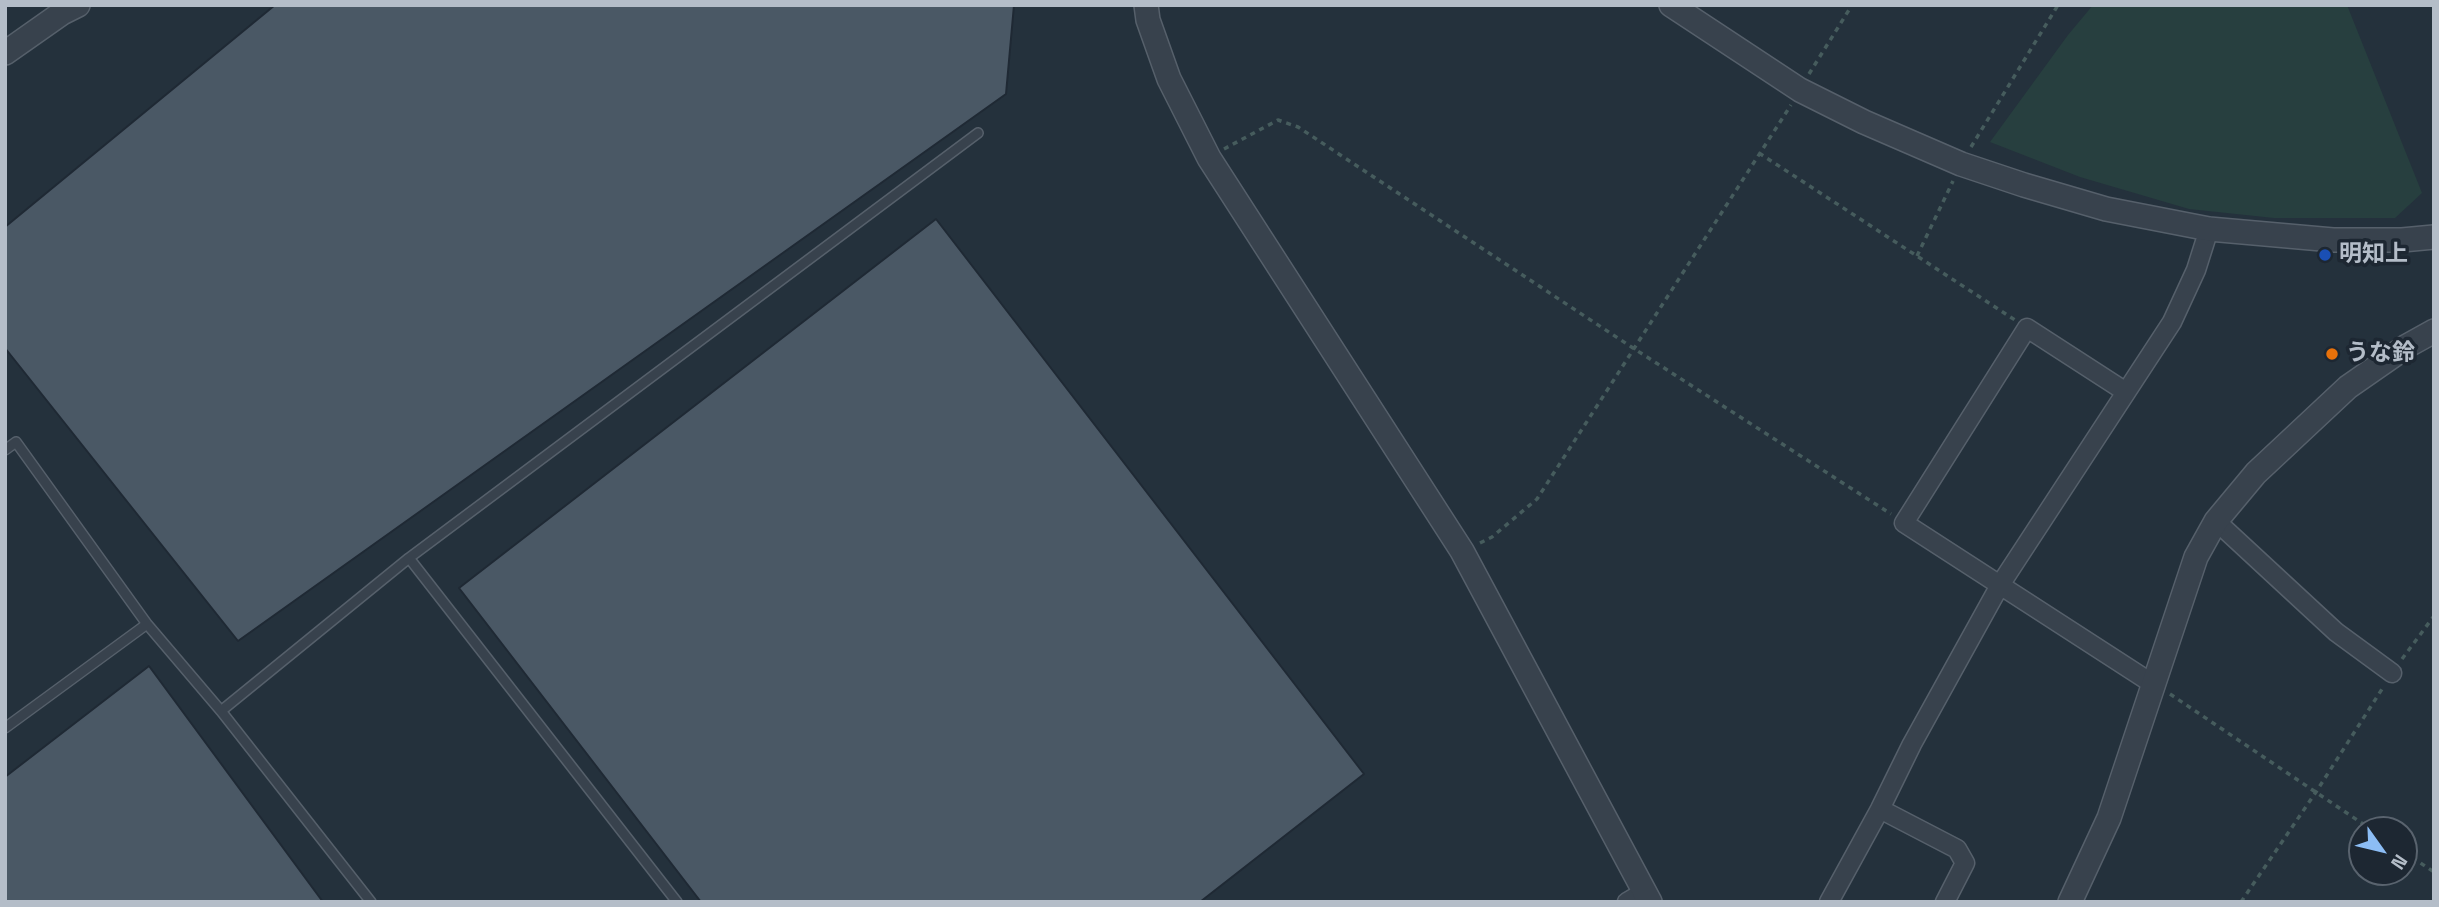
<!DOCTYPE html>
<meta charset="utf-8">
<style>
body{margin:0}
#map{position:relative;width:2439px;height:907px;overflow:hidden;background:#24313c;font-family:"Space Grotesk",sans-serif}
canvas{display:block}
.frame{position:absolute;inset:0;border:7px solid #b4bdc8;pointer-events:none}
.north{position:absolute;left:2348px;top:816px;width:70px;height:70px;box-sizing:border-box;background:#1d2732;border:2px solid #59636e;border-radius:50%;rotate:124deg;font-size:19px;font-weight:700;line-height:28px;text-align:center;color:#b4bdc8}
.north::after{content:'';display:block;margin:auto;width:24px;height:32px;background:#8cbdf5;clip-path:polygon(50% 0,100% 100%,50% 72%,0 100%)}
</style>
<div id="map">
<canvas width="2439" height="907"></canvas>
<div class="frame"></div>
<div class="north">N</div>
</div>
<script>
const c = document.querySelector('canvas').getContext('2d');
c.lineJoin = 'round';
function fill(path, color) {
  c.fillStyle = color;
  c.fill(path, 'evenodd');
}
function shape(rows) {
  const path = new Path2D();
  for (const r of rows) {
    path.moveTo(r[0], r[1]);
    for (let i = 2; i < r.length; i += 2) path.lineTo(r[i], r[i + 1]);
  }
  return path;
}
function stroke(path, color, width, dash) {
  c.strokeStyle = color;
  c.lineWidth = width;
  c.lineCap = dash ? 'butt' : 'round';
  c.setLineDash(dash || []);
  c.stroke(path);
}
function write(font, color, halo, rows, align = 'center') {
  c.font = font + ' "Space Grotesk","Noto Sans JP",sans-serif';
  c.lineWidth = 7;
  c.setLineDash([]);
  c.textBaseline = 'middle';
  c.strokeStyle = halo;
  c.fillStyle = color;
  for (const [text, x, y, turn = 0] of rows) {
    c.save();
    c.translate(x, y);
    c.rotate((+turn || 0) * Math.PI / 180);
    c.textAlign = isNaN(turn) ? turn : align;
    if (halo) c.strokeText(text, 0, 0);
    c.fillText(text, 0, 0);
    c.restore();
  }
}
fill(shape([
 [2093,5,2347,5,2422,193,2395,218,2274,218,2189,209,2080,177,1990,142,2068,35]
]), '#273f3f');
const building = shape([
 [275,5,1014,5,1006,94,238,641,5,348,5,227,275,5],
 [936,219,1364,774,1200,902,701,902,459,588,936,219],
 [149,666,323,902,5,902,5,777,149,666]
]);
fill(building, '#4a5865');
stroke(building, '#1f2934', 2);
const service = shape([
 [5,450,16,442,147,624,221,711,371,902],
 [409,558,677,902],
 [221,711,409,558,978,133],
 [5,728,147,624]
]);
const minor = shape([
 [2126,392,2027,328,1904,523,2153,684],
 [2216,521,2336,632,2392,673],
 [1880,809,1957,849,1965,863,1945,902],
 [1627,902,1644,892],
 [1829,902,1880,809,1912,744,2000,585,2172,322,2196,270,2209,229]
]);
const tertiary = shape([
 [1146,5,1148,20,1169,79,1209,158,1462,551,1650,902],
 [1671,5,1800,90,1864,122,1961,164,2024,185,2106,209,2209,229,2333,240,2402,240,2434,237],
 [5,53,62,13,78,5],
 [2070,902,2109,818,2196,557,2216,521,2256,473,2348,387,2407,346,2434,331]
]);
stroke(service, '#56606b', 12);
stroke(minor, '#56606b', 21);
stroke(tertiary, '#56606b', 26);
stroke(shape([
 [1809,74,1852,5],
 [1971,147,2058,5],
 [1224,149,1278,120,1298,127,1633,348,1891,514],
 [1759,153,2015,320],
 [1917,256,1953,181],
 [1480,543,1492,537,1537,499,1791,105],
 [2402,659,2434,616],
 [2170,694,2372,830],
 [2404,852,2434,872],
 [2241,902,2316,792,2384,686]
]), '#465c5d', 3.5, [5, 5]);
stroke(service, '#38424d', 9);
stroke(minor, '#38424d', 18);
stroke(tertiary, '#38424d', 23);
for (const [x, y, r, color] of [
 [2325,255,7,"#1a4fb4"],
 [2332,354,7,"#e8710a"]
]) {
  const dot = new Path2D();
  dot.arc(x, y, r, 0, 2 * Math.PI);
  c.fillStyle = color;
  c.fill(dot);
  stroke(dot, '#1d2732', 2.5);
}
write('bold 23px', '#b4bdc8', '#1d2732', [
 ["明知上",2339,255],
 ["うな鈴",2346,354]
], 'left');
</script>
